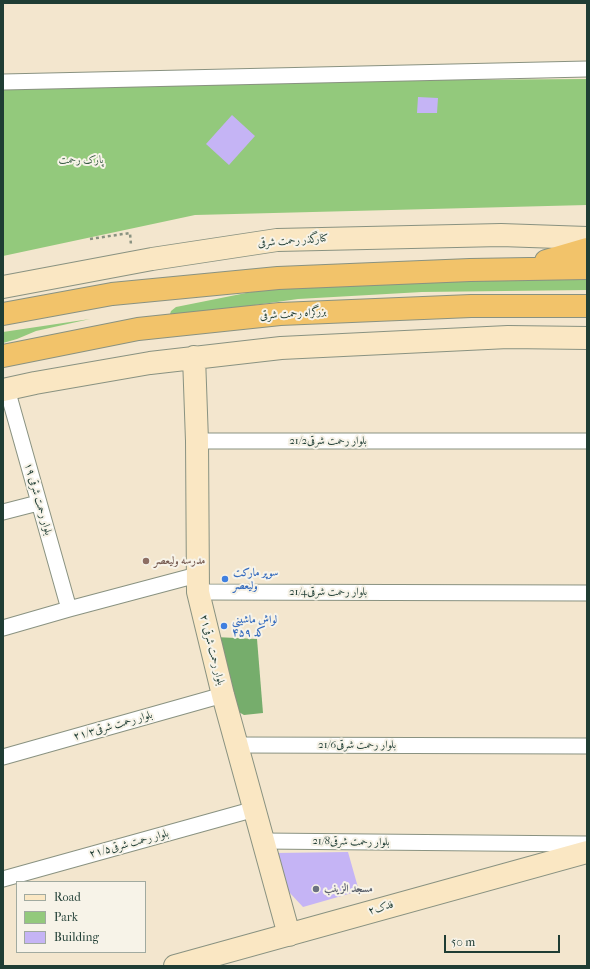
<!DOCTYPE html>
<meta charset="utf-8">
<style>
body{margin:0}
#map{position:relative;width:590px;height:969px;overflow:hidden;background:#f3e6ce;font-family:"IM FELL French Canon",serif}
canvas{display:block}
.frame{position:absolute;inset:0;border:4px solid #1f3d34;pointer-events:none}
.legend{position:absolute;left:16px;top:881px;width:130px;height:72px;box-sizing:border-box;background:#f7f3e8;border:1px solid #a1aaa0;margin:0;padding:5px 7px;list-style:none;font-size:12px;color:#1f3d34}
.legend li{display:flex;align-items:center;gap:8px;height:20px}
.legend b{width:20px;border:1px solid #a1aaa0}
.scale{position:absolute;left:444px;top:935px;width:116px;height:18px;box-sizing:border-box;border:2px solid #1f3d34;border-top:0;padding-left:5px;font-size:12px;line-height:14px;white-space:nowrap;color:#1f3d34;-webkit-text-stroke:3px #f7f3e8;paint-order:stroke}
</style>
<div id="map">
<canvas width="590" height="969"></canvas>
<div class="frame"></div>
<ul class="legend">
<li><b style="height:5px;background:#fae7c3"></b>Road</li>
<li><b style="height:11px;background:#93c97c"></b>Park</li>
<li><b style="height:11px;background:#c5b4f5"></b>Building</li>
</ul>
<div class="scale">50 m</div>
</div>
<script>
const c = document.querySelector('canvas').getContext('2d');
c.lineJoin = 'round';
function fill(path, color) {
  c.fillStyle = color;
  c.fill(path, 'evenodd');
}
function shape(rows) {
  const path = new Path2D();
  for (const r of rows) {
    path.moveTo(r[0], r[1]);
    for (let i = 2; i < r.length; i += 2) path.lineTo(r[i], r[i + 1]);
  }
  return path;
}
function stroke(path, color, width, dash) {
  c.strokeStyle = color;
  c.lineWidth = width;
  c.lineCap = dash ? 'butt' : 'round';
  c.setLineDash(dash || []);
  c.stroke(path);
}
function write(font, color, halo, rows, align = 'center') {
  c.font = font + ' "IM FELL French Canon",Amiri,serif';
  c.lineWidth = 4;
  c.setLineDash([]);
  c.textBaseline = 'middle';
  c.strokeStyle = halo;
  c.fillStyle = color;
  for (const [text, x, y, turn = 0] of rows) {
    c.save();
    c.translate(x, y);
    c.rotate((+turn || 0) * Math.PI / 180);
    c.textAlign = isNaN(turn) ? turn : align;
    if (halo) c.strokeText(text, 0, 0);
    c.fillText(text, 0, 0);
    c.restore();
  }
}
fill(shape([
 [587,79,587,205,195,215,3,256,3,83],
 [587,277,587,290,422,292,298,299,169,317,171,311,176,307,286,285],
 [90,319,36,331,17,339,3,343,3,332]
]), '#93c97c');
fill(shape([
 [215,637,257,639,263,713,244,715,237,711]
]), '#76ad6c');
fill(shape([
 [418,97,438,98,437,113,417,113],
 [232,115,255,136,229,165,206,144],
 [348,852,359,891,303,907,289,892,275,853]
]), '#c5b4f5');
const street = shape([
 [3,82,587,69],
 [7,389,69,609],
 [197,441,587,441],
 [3,512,38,503],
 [198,592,587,593],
 [3,628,69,609,197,575],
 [237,745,587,746],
 [3,757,223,695],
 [263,841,587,844],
 [3,879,255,809]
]);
const secondary = shape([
 [3,287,152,259,277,240,501,235,587,238],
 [194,357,197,441,198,592,223,695,289,935],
 [3,390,35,383,150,363,281,348,508,337,587,338],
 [175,966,587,852]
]);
const highway = shape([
 [546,261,587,249],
 [3,314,112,294,278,278,470,270,587,268],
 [3,356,138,329,280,314,471,306,587,306]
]);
stroke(street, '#899281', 17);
stroke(secondary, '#899281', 24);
stroke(highway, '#899281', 24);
stroke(shape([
 [90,239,130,233,131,245]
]), '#899281', 2.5, [3, 3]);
stroke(street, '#fff', 15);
stroke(secondary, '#fae7c3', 22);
stroke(highway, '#f2c36a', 22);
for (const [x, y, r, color] of [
 [146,561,4,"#8d6e63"],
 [225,579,4,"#3f7fe0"],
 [224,626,4,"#3f7fe0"],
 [316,889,4,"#6b7280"]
]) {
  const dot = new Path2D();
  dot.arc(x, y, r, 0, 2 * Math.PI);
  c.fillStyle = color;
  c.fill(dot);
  stroke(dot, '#f7f3e8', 1.5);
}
write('11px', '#365942', '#f7f3e8', [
 ["پارک رحمت",81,160]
]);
write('11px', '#1f3d34', '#f7f3e8', [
 ["کنارگذر رحمت شرقی",293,241,-4],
 ["بزرگراه رحمت شرقی",293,314,-4],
 ["بلوار رحمت شرقی21/2",328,441],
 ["بلوار رحمت شرقی ۱۹",38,499,74],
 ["بلوار رحمت شرقی21/4",328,592],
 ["بلوار رحمت شرقی۲۱",212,650,76],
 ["بلوار رحمت شرقی۲۱/۳",113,726,-16],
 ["بلوار رحمت شرقی21/6",357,745],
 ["بلوار رحمت شرقی21/8",351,842,1],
 ["بلوار رحمت شرقی۲۱/۵",129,844,-15],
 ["فدک۲",381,908,-16]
]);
write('bold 11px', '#785e54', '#f7f3e8', [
 ["مدرسه ولیعصر",154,561]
], 'left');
write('bold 11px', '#366cbe', '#f7f3e8', [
 ["سوپر مارکت",233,573],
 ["ولیعصر",233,586],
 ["لواش ماشینی",232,620],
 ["کد ۴۵۹",232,633]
], 'left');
write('bold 11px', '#5b616d', '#f7f3e8', [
 ["مسجد الزینب",324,889]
], 'left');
</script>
